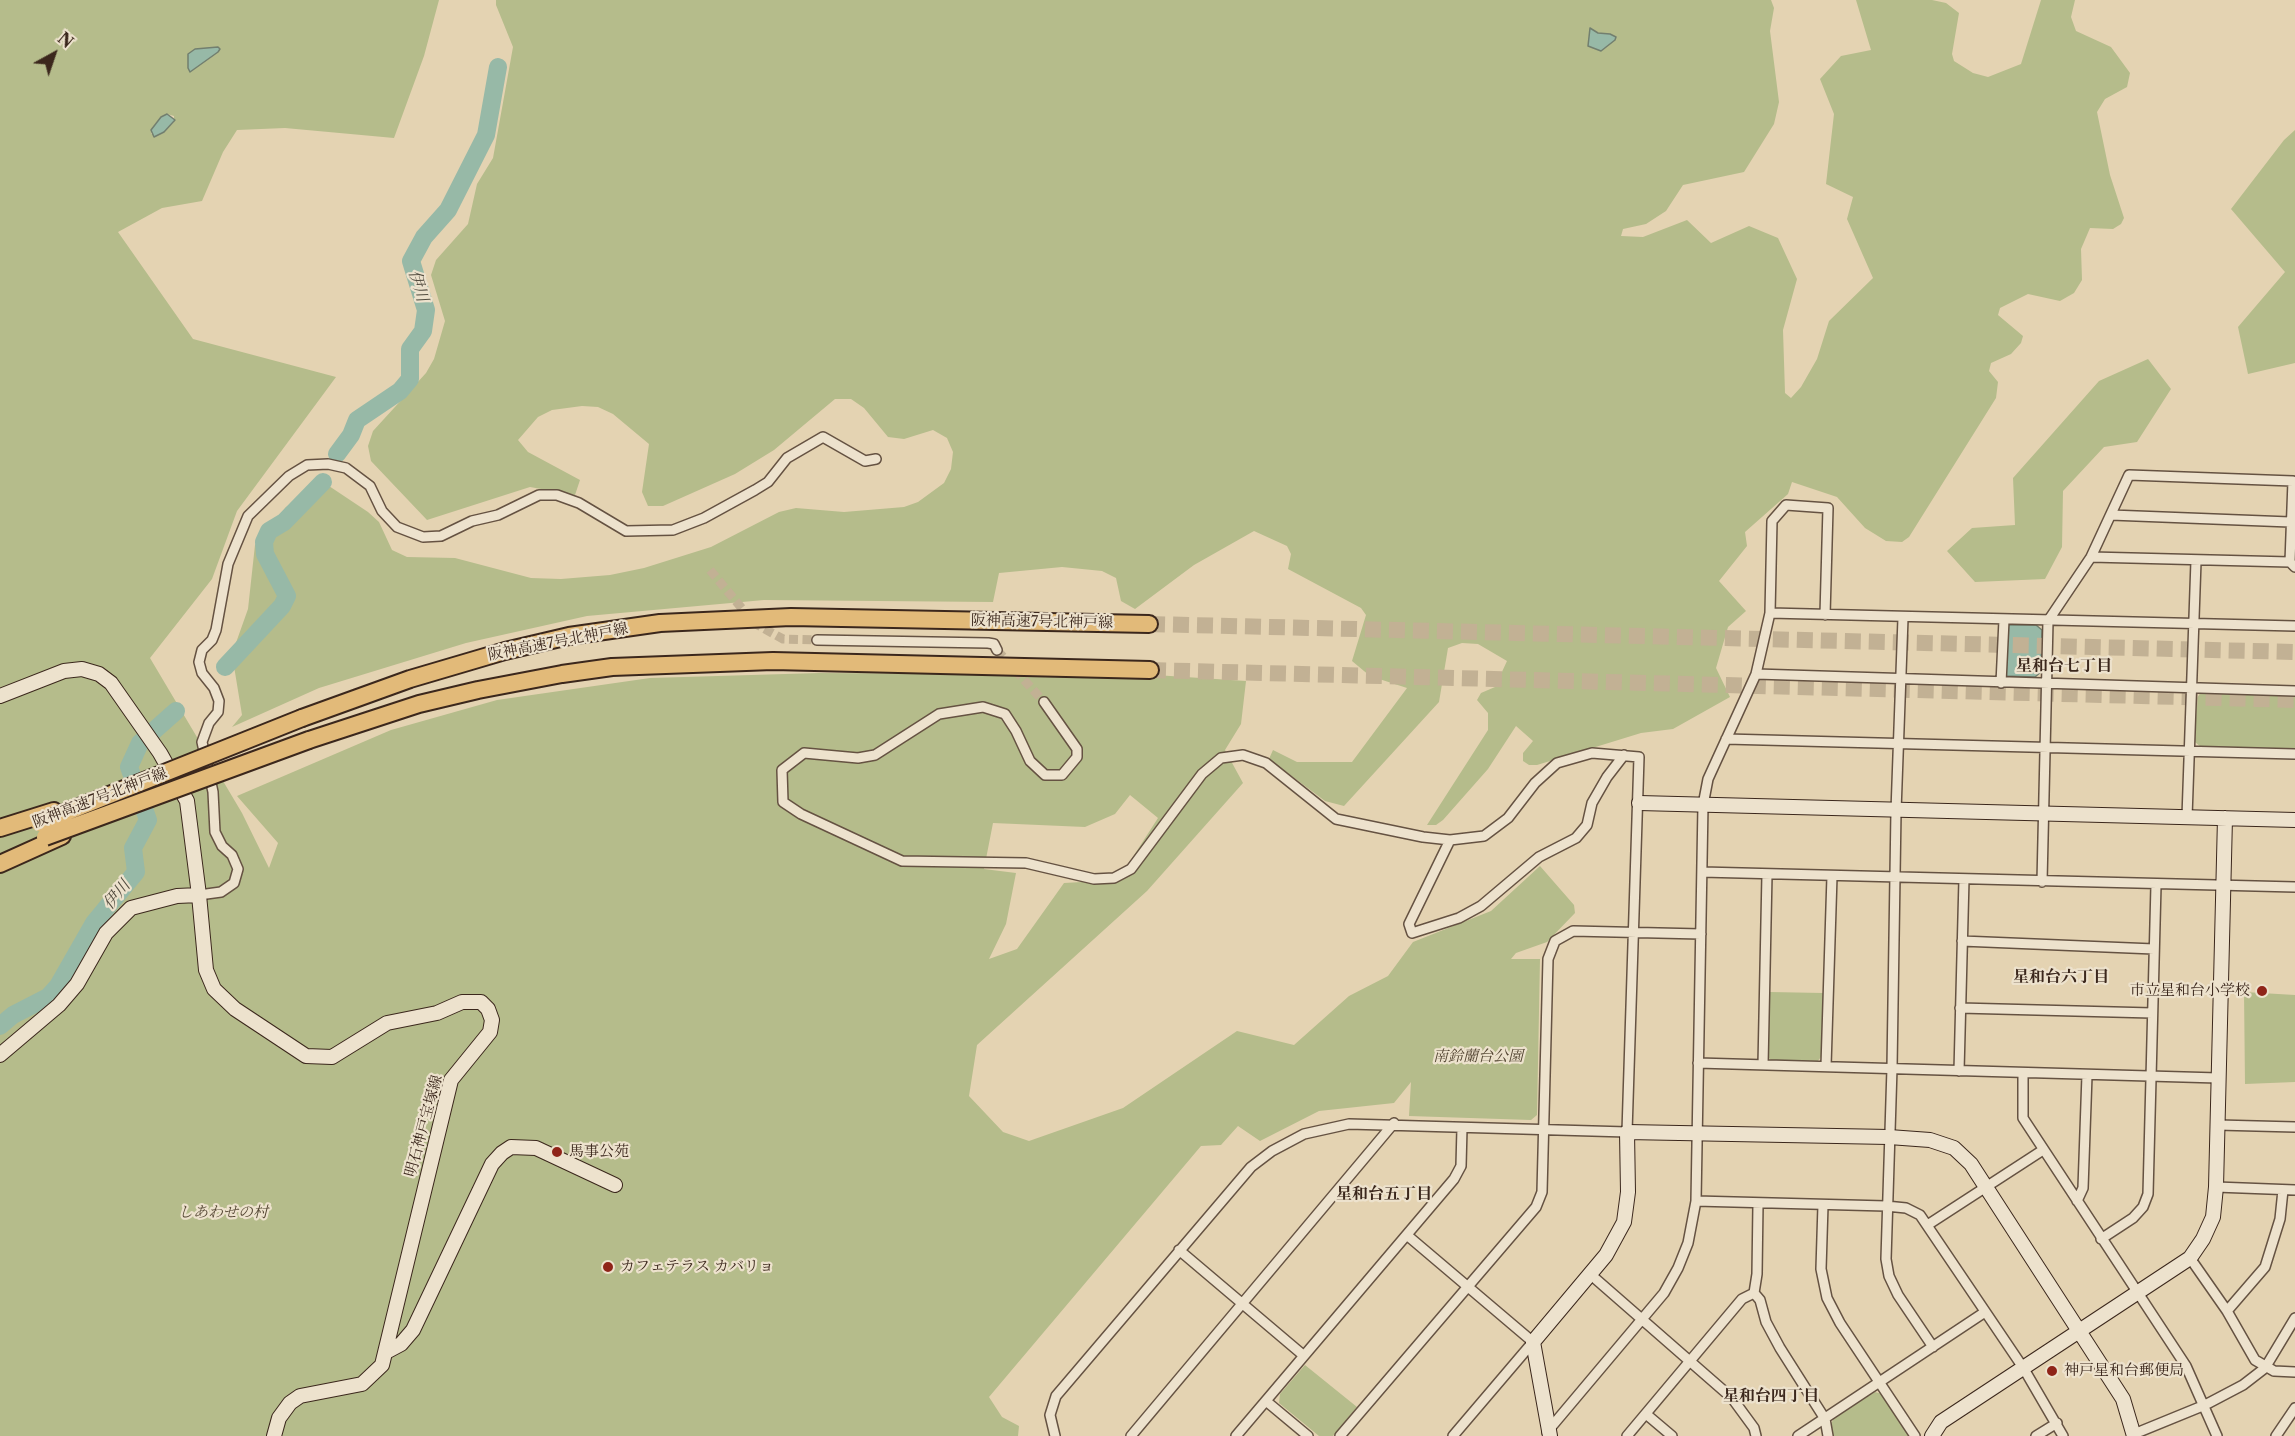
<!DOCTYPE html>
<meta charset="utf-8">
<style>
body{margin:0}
#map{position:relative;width:2295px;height:1436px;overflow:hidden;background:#e4d3b2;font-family:"Libre Caslon Text",serif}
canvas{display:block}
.north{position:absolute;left:24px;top:24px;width:60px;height:60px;-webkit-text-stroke:4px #ede2cd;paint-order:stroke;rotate:40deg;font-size:16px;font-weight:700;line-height:24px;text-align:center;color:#3b271c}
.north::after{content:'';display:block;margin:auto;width:21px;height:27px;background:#3b271c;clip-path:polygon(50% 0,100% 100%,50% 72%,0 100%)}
</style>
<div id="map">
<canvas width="2295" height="1436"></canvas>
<div class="north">N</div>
</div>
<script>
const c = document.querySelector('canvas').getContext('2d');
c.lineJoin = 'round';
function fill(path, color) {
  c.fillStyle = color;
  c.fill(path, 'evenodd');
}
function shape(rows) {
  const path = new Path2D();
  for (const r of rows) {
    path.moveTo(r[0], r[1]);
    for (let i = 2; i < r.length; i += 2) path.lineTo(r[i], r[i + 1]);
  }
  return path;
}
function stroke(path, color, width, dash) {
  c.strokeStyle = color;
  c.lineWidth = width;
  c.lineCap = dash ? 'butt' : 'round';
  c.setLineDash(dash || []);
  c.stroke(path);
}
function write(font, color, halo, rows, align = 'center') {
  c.font = font + ' "Libre Caslon Text","Noto Serif JP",serif';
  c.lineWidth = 4.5;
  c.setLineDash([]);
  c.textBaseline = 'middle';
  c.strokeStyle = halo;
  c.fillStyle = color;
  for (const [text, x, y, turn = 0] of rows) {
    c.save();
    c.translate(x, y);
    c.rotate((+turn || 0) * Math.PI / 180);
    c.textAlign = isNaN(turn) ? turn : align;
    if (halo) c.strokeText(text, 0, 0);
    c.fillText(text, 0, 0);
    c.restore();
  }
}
fill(shape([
 [0,0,439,0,424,56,394,138,285,128,237,130,223,152,202,201,162,208,118,232,193,339,336,377,237,511,212,579,150,658,242,813,269,868,278,843,237,796,391,730,497,700,650,678,819,673,1155,675,1246,681,1241,724,1225,750,1243,783,1147,891,977,1045,969,1096,1003,1132,1029,1141,1123,1108,1237,1031,1294,1045,1349,996,1388,976,1413,942,1491,911,1540,866,1574,905,1575,913,1547,942,1516,953,1511,959,1540,959,1537,1115,1531,1120,1409,1116,1411,1082,1394,1103,1319,1111,1260,1141,1238,1126,1221,1145,1201,1146,989,1397,1002,1417,1019,1426,1018,1436,0,1436],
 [167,114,174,116,174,122,164,132,151,134,155,124],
 [1130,795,1158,818,1118,880,1064,883,1017,949,989,959,1006,924,1016,873,984,869,993,823,1085,827,1115,814],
 [496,0,1771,0,1774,8,1770,31,1779,102,1774,124,1744,172,1683,185,1666,211,1646,224,1623,229,1621,236,1643,237,1687,220,1711,243,1749,226,1778,238,1797,279,1783,330,1785,393,1791,398,1801,387,1817,359,1829,321,1873,278,1847,219,1853,197,1826,184,1834,114,1820,79,1841,56,1871,50,1856,0,1932,0,1946,3,1959,13,1952,54,1954,61,1973,73,1988,77,2021,64,2041,0,2075,0,2071,17,2076,31,2111,47,2130,73,2127,87,2105,99,2097,112,2110,175,2124,218,2121,224,2113,229,2090,228,2081,249,2082,280,2074,293,2060,301,2028,294,2000,308,1998,315,2023,336,2021,343,2011,354,1991,363,1989,371,1998,382,1996,398,1909,537,1902,542,1886,541,1865,528,1837,497,1792,482,1788,494,1745,532,1747,546,1719,581,1746,611,1728,627,1716,668,1730,697,1673,729,1641,733,1537,765,1529,765,1523,761,1523,753,1533,741,1516,726,1488,769,1443,820,1436,825,1427,825,1488,730,1488,713,1477,700,1481,693,1495,687,1507,661,1478,644,1462,643,1448,648,1439,702,1344,806,1325,801,1269,759,1273,750,1297,762,1352,762,1407,688,1370,676,1352,661,1366,615,1361,608,1288,569,1291,554,1287,546,1254,531,1194,565,1135,609,1121,601,1116,578,1102,571,1062,567,999,573,993,602,764,600,587,616,466,643,319,688,232,727,242,715,232,654,248,609,255,545,286,507,326,484,368,512,379,522,392,550,407,557,455,558,531,578,561,579,610,575,644,568,711,547,779,512,796,508,844,512,904,507,918,502,944,483,951,469,953,452,947,438,933,430,904,439,888,437,864,408,851,399,835,399,774,450,735,474,663,506,648,506,642,492,649,444,613,414,598,407,582,406,552,410,538,417,518,440,528,452,580,480,575,495,530,487,427,520,371,461,368,446,373,431,426,373,434,359,445,321,431,275,436,260,468,224,477,184,493,158,513,47,496,5],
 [2295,130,2295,363,2248,374,2238,327,2285,272,2231,209,2284,140],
 [2148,359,2171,389,2137,442,2104,447,2063,491,2062,547,2045,579,1975,582,1947,551,1972,528,2015,525,2013,478,2099,381],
 [2201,692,2295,696,2295,749,2201,747,2195,742,2197,698],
 [1770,992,1823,993,1821,1057,1817,1062,1773,1062,1767,1056],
 [2244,992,2295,995,2295,1082,2245,1084],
 [1305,1365,1357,1407,1333,1436,1319,1436,1279,1403,1280,1394],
 [1875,1392,1882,1394,1910,1436,1832,1436,1830,1426,1834,1418]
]), '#b5bc8b');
const water = shape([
 [1590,28,1598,33,1610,34,1616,37,1615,40,1601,51,1588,46,1590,28],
 [218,47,220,49,218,52,190,72,188,68,188,54,195,49,218,47],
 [167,114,175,120,164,132,154,137,151,130,161,117,167,114],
 [2007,625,2036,625,2042,630,2041,672,2035,677,2005,676,2007,625]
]);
fill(water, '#97b9a7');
stroke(water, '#727f6f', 1.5);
stroke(shape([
 [337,454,351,435,357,420,400,391,410,379,410,349,423,331,426,310,411,261,424,237,448,210,486,135,498,67],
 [225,667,282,606,287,596,265,554,264,542,269,531,284,522,323,482],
 [0,1026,13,1015,48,997,58,986,94,923,136,872,133,848,148,820,129,767,140,743,176,711]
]), '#97b9a7', 18);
stroke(shape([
 [710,570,754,623,783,639,817,640],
 [997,650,1044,702]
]), '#c2b194', 9, [9, 4.5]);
stroke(shape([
 [1149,624,2295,652],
 [1150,670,2295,700]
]), '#c2b194', 16, [16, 8]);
const street = shape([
 [2111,515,2290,522],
 [2091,557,2290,562],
 [1770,613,2295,626],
 [1903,618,1896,811,1892,1068,1886,1259,1889,1276,1898,1295,1933,1347],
 [817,640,988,643,994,644,997,650],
 [1756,674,2295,691],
 [2001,683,2004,620],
 [1044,702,1077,749,1077,757,1062,775,1045,775,1030,761,1016,731,1005,714,983,707,939,714,875,755,858,758,804,753,782,770,783,802,801,814,902,861,1026,863,1094,879,1114,878,1131,869,1202,774,1221,758,1243,755,1266,763,1336,819,1423,837,1450,840,1484,836,1508,818,1535,783,1557,763,1592,753,1639,757,1627,1132,1349,1124,1304,1134,1272,1151,1251,1167,1056,1396,1050,1415,1055,1436],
 [1726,739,2295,754],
 [2187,817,2196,561],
 [1450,840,1409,924,1412,933,1459,918,1481,906,1539,857,1576,838,1587,825,1592,803,1607,777,1624,755],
 [1702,872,2295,887],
 [2042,882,2048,621,2091,557,2129,475,2293,481,2290,562,2295,567],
 [199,895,221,892,234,883,238,869,232,855,222,846,215,832,213,792,202,742,209,723,218,712,219,701,214,688,202,673,199,662,202,650,212,640,216,630,228,564,248,516,289,476,307,465,328,464,346,468,370,486,382,511,397,527,423,537,441,536,472,521,498,515,539,495,557,495,579,503,626,531,673,530,704,518,755,490,768,482,787,458,823,437,865,461,876,459],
 [1962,941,2154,949],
 [1960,1008,2152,1013],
 [1698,1063,2218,1078],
 [1763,1065,1767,874],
 [1826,1066,1832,876],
 [1959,1071,1964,879],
 [2023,1074,2023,1118,2186,1366,2217,1436],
 [2218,1125,2295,1127],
 [2216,1187,2295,1190],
 [1696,1201,1886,1206,1906,1208,1920,1215,2024,1369,2063,1436],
 [2077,1201,2083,1188,2087,1075],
 [1823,1205,1821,1269,1827,1298,1840,1323,1915,1436],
 [1929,1224,2043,1150],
 [1408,1236,1533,1342,1453,1436],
 [2101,1239,2133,1218,2143,1207,2148,1194,2156,885],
 [1179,1250,1303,1355],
 [2190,1258,2227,1311,2255,1360,2274,1371,2295,1372],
 [1590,1274,1732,1398,1754,1428,1756,1436],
 [1754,1293,1760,1300,1766,1322,1780,1348,1825,1419,1828,1436],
 [2227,1311,2265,1267,2280,1219,2283,1190],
 [1266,1401,1308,1436],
 [1646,1414,1672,1436],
 [1547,1432,1664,1293,1678,1268,1688,1243,1696,1201,1703,805,1708,779,1756,674,1770,613,1772,521,1786,505,1828,508,1825,615],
 [2134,1434,2205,1405,2243,1385,2265,1368,2295,1318],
 [1131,1436,1394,1123],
 [1236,1436,1454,1179,1461,1166,1462,1128],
 [1340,1436,1536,1207,1542,1192,1548,959,1555,941,1573,931,1701,934],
 [1627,1436,1742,1299,1754,1293,1757,1274,1758,1204],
 [1798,1436,1985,1312],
 [2036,1436,2057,1423],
 [2276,1436,2295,1408]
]);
const secondary = shape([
 [0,696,64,671,82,669,99,674,111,683,160,753,187,801,199,895],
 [1639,803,2295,820],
 [0,1055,59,1005,77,984,106,933,131,908,177,896,199,895,206,970,214,989,235,1009,306,1056,332,1057,387,1023,437,1013,462,1002,481,1002,488,1009,492,1020,490,1032,451,1080,382,1365,362,1384,300,1396,290,1403,279,1418,274,1436],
 [386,1352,401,1344,413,1330,492,1164,502,1153,511,1147,536,1148,615,1185],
 [1550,1436,1533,1342,1606,1255,1624,1222,1628,1192,1627,1132,1889,1137,1930,1140,1954,1148,1971,1164,2123,1399,2134,1436],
 [1932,1436,1941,1422,2190,1258,2203,1239,2213,1217,2216,1187,2225,818]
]);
const highway = shape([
 [302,718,410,679,505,651,569,636,660,623,791,617,1149,624],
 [309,740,419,704,478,690,562,674,612,667,773,661,1150,670],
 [0,828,54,811],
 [0,864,62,836]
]);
stroke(street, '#655242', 12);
stroke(secondary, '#3b271c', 16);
stroke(highway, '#3b271c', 20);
stroke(street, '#ede2cd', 9);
stroke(secondary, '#ede2cd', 14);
stroke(highway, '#e2ba79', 16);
const highwayBridge = shape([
 [39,823,302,718],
 [45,837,309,740]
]);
stroke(highwayBridge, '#3b271c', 20, []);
stroke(highwayBridge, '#e2ba79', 16);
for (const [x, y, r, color] of [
 [2262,991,6,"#8f2418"],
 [557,1152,6,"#8f2418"],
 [608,1267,6,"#8f2418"],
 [2052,1371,6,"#8f2418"]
]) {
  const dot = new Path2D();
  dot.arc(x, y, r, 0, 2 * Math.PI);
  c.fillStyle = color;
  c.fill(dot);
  stroke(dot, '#ede2cd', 2);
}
write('15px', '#3b271c', '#ede2cd', [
 ["阪神高速7号北神戸線",1042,622,1],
 ["阪神高速7号北神戸線",558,642,-11],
 ["阪神高速7号北神戸線",100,798,-21],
 ["明石神戸宝塚線",424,1126,-75]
]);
write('15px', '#3b271c', '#ede2cd', [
 ["市立星和台小学校",2250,991,"right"],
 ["馬事公苑",569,1152],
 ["カフェテラス カバリョ",620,1267],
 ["神戸星和台郵便局",2064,1371]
], 'left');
write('italic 15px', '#534532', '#ede2cd', [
 ["南鈴蘭台公園",1478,1057],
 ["しあわせの村",223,1213]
]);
write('italic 16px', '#524c3f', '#ede2cd', [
 ["伊川",418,286,73],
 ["伊川",117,895,-51]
]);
write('bold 16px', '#3b271c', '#ede2cd', [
 ["星和台七丁目",2064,666],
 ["星和台六丁目",2061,977],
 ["星和台五丁目",1384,1194],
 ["星和台四丁目",1771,1396]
]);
</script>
